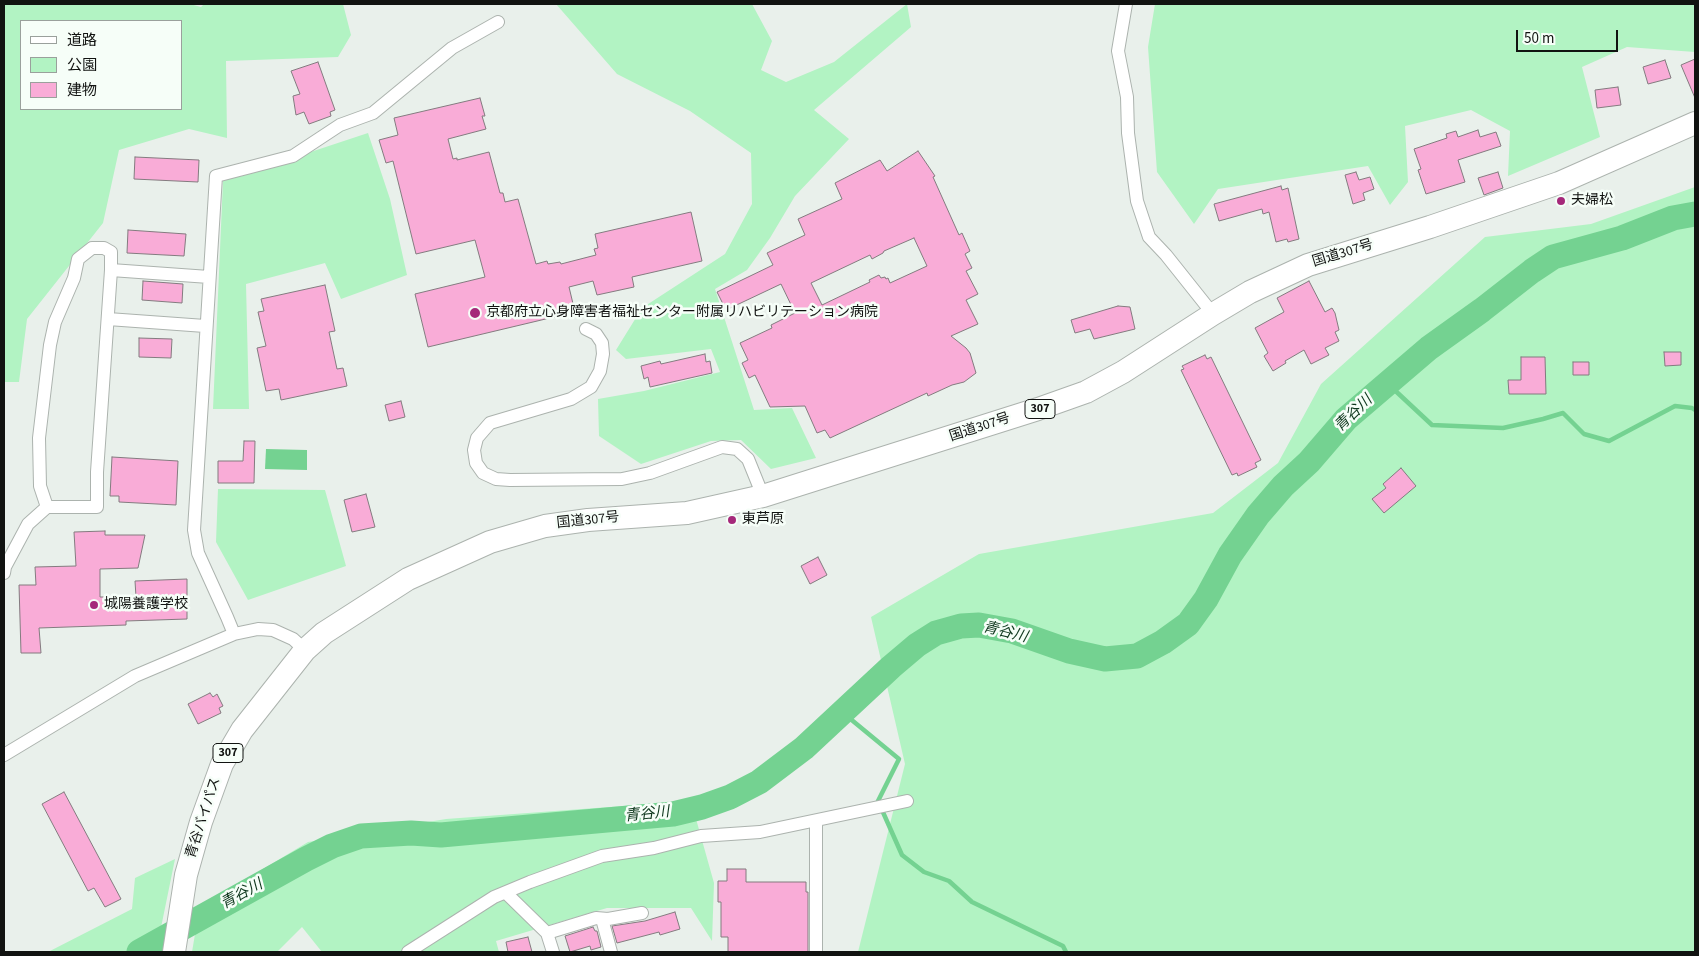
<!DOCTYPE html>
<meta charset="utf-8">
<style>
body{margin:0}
#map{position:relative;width:1699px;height:956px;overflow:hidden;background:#e9f0eb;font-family:"Source Sans 3","Noto Sans JP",sans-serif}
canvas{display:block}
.frame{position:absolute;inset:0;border:5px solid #111311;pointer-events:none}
.legend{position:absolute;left:20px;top:20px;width:162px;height:90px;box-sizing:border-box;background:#f6fef8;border:1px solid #9aa09c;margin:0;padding:6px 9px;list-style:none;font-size:15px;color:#111311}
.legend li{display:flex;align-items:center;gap:10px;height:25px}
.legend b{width:25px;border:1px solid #9aa09c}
.scale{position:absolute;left:1516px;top:30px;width:102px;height:22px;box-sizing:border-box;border:2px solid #111311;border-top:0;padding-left:6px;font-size:15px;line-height:18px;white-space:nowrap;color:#111311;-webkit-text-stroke:4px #f6fef8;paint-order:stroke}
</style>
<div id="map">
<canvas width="1699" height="956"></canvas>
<div class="frame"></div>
<ul class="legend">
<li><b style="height:6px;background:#fff"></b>道路</li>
<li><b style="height:14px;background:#b2f3c3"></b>公園</li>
<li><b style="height:14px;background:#f9acd7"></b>建物</li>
</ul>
<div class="scale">50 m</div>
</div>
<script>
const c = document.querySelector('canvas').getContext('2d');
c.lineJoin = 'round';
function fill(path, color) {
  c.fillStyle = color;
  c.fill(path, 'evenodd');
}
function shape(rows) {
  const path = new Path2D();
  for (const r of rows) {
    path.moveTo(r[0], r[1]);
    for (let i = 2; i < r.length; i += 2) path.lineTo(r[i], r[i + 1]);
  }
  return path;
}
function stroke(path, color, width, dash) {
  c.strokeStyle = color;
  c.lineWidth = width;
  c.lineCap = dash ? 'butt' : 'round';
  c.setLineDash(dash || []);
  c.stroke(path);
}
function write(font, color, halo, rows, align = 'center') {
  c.font = font + ' "Source Sans 3","Noto Sans JP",sans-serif';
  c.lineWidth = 5;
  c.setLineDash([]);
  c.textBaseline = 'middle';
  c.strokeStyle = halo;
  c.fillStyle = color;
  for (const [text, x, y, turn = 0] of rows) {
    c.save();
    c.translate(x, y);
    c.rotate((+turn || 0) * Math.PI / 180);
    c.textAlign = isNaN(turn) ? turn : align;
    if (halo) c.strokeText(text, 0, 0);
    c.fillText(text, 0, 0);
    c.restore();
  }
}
fill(shape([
 [4,4,190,4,201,7,204,4,343,4,351,35,338,57,226,61,227,138,189,129,119,150,103,223,27,319,19,382,4,382],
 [21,21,181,21,181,109,21,109],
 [556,4,752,4,772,41,761,70,786,82,834,62,907,4,911,27,814,110,849,139,795,196,770,238,747,270,715,289,754,410,792,408,816,458,771,469,741,440,711,441,641,464,599,436,598,399,644,391,720,372,711,349,626,359,616,350,642,308,725,254,752,204,751,153,690,111,617,74],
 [1155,4,1695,4,1695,52,1627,47,1582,67,1600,137,1508,176,1510,131,1471,110,1405,126,1408,182,1390,205,1368,166,1218,189,1194,224,1157,172,1148,47],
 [368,133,390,199,407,275,341,299,325,263,246,284,249,409,213,409,223,181],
 [1695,187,1695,952,858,952,905,764,871,617,979,554,1213,513,1278,463,1321,384,1485,237,1591,224],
 [218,489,325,490,346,566,248,600,216,542],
 [691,801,714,883,712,941,691,908,607,908,496,941,499,952,322,952,302,927,277,952,192,952,195,934,218,896,308,842,446,819],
 [175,859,156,952,48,952,132,909,135,878]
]), '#b2f3c3');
fill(shape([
 [266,449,307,450,307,470,265,469]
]), '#74d291');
stroke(shape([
 [1387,383,1432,425,1503,428,1543,419,1563,413,1584,434,1609,441,1675,406,1692,408,1695,410],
 [842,712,899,759,878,801,902,855,924,872,949,881,972,902,1063,946,1066,952]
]), '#74d291', 4.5);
stroke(shape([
 [139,952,306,859,332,846,361,836,411,833,441,835,673,814,702,807,730,797,759,782,804,748,891,667,917,645,936,633,961,626,979,625,1012,631,1069,651,1105,659,1137,656,1163,642,1188,624,1206,599,1230,555,1258,515,1283,486,1309,462,1346,419,1429,348,1482,310,1532,271,1553,257,1622,238,1673,218,1695,214]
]), '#74d291', 25);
const building = shape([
 [1695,59,1695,98,1681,65,1695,59],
 [1665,60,1671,78,1648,84,1643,67,1665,60],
 [318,62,335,110,330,112,331,116,309,124,304,112,296,115,293,96,300,94,291,71,318,62],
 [1618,87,1621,105,1597,108,1595,90,1618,87],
 [480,98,485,116,482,116,486,129,448,139,453,159,457,158,457,160,489,152,500,193,503,193,505,202,518,199,536,264,547,261,548,264,560,262,561,264,596,255,594,249,598,248,595,234,691,212,702,261,632,277,634,287,597,295,593,281,569,287,575,312,428,347,415,294,485,277,475,240,416,254,393,161,386,163,379,140,398,135,394,118,480,98],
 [1478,130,1480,137,1496,132,1501,146,1458,160,1465,182,1426,194,1418,170,1421,169,1414,149,1447,138,1446,134,1456,131,1458,137,1478,130],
 [918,151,935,176,933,177,959,235,962,233,970,251,965,254,972,268,966,271,978,294,966,300,978,324,951,336,966,348,970,353,976,373,964,382,952,385,928,396,927,393,830,438,825,430,817,433,805,406,770,407,755,375,749,378,742,363,748,360,740,343,772,328,771,325,795,313,781,284,726,310,717,292,773,265,767,253,805,235,798,219,842,199,835,183,880,160,887,171,918,151],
 [914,238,927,266,890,283,888,278,886,279,885,277,881,278,879,275,869,280,870,282,822,305,811,283,870,255,872,259,883,253,884,251,914,238],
 [135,157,199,160,198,182,134,179,135,157],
 [1356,172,1359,180,1370,177,1374,189,1363,193,1365,200,1353,204,1345,175,1356,172],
 [1498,172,1503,188,1484,195,1478,178,1498,172],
 [1281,186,1282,190,1288,188,1299,239,1288,242,1287,239,1276,242,1269,212,1263,214,1262,209,1219,221,1214,204,1281,186],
 [128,230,186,234,184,256,127,253,128,230],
 [143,281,183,284,182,303,142,300,143,281],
 [1309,281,1325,312,1332,308,1335,313,1339,330,1335,332,1339,341,1325,348,1329,355,1311,364,1304,350,1285,361,1286,363,1273,371,1264,356,1268,353,1255,328,1284,312,1277,298,1309,281],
 [325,285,335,331,329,332,337,369,343,368,347,386,281,400,279,389,266,391,257,348,266,346,258,312,264,311,261,299,325,285],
 [1118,306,1130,307,1135,329,1094,339,1090,329,1075,333,1071,320,1118,306],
 [139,338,172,339,171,358,139,357,139,338],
 [1664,352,1681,352,1681,365,1665,366,1664,352],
 [705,354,706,362,710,361,712,373,650,387,648,377,644,379,641,366,660,361,661,364,705,354],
 [1205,355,1207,359,1211,357,1261,460,1255,463,1257,467,1238,476,1237,473,1232,475,1181,370,1184,369,1182,366,1205,355],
 [1521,357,1545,357,1546,394,1509,394,1508,380,1521,380,1521,357],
 [1573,362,1589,362,1589,375,1573,375,1573,362],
 [401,401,405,417,389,421,385,405,401,401],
 [244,441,255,441,254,483,218,483,218,461,243,461,244,441],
 [112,457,178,461,176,505,119,502,119,496,110,496,112,457],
 [1401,468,1416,486,1384,513,1372,499,1386,488,1383,484,1401,468],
 [366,494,375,527,352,532,344,500,366,494],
 [105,531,105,535,145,535,138,568,100,569,100,597,136,597,135,581,187,579,187,619,126,621,126,625,39,628,41,653,21,653,19,585,36,585,35,567,76,566,74,532,105,531],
 [818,557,827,575,810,584,801,566,818,557],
 [210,693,213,697,217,694,223,706,219,708,221,713,198,724,188,704,210,693],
 [64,792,121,899,105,907,94,888,88,891,42,804,64,792],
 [727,869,746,869,746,882,806,882,806,892,808,892,808,952,728,952,728,937,721,937,721,902,718,902,718,881,727,881,727,869],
 [675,912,680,929,660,935,659,932,617,943,612,926,645,921,675,912],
 [593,927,595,931,597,931,601,947,591,950,590,946,570,952,565,936,593,927],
 [528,937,532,952,508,952,506,942,528,937]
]);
fill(building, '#f9acd7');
stroke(building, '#837b7f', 1);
const street = shape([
 [1126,4,1118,51,1127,97,1128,133,1137,201,1149,237,1166,255,1213,314],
 [111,270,209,277],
 [108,319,205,326],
 [586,329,596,334,602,343,603,354,600,371,591,387,571,399,490,423,477,438,474,450,476,463,483,473,496,479,510,480,622,479,650,473,722,447,737,449,748,459,763,496],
 [4,573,5,567,28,524,47,507,97,507,97,472,111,270,111,252,104,248,92,248,78,259,74,278,55,322,50,345,39,438,40,486,47,507],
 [234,634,227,617,198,553,194,530,216,176,293,156,340,125,373,113,452,48,498,22],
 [4,755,135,676,234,634,258,629,273,630,293,639,305,650],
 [816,821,816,952],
 [506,893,547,933,553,952],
 [602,919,611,952],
 [547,933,596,918,608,919,642,913],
 [408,952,494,897,530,882,602,856,654,848,701,836,760,832,907,801]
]);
const highway = shape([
 [174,952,186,875,201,822,222,764,242,730,305,650,324,633,408,579,490,542,545,526,588,520,687,513,763,496,1038,409,1086,392,1123,372,1213,314,1250,292,1308,265,1430,227,1559,183,1695,123]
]);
stroke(street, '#acb3ae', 14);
stroke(highway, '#acb3ae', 24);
stroke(street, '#fff', 12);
stroke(highway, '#fff', 22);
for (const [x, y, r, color] of [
 [1561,201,5,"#a5287a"],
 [475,313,6,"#a5287a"],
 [732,520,5,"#a5287a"],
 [94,605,5,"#a5287a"]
]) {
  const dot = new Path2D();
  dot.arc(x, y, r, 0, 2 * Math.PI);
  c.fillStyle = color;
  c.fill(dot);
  stroke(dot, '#f6fef8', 2);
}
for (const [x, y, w] of [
 [1040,409,30],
 [228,753,30]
]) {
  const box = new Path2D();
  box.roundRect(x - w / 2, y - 9.5, w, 19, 4);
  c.fillStyle = '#f6fef8';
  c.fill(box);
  stroke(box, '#111311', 1);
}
write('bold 12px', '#111311', null, [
 ["307",1040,409],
 ["307",228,753]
]);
write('14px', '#111311', '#f6fef8', [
 ["夫婦松",1571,201],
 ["京都府立心身障害者福祉センター附属リハビリテーション病院",486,313],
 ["東芦原",742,520],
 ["城陽養護学校",104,605]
], 'left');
write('14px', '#111311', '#f6fef8', [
 ["国道307号",1343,254,-17],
 ["国道307号",980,428,-18],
 ["国道307号",588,521,-6],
 ["青谷バイパス",204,818,-72]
]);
write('italic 15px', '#0d361c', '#f6fef8', [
 ["青谷川",1354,414,-44],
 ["青谷川",1005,633,14],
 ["青谷川",647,815,-6],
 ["青谷川",242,895,-29]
]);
</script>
